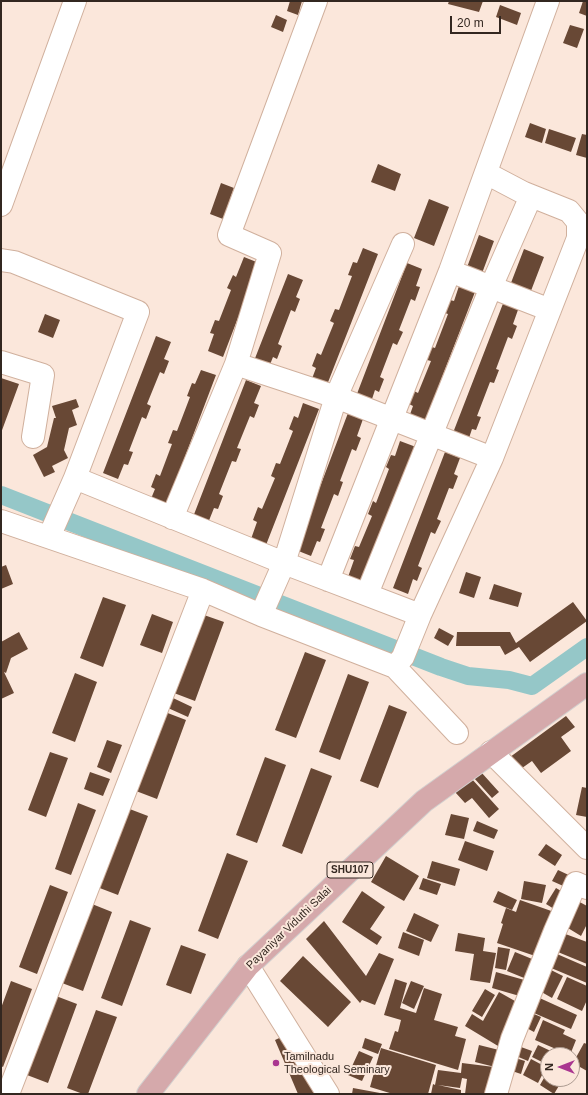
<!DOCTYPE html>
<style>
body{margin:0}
#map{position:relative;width:588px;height:1095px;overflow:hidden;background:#fbe7db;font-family:Arial,sans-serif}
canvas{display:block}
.frame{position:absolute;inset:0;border:2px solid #332720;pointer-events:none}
.north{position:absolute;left:540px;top:1047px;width:40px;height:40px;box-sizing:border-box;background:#fbe7db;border:1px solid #ab9a90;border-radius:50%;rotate:270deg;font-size:11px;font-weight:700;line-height:16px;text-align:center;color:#332720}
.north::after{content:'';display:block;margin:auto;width:14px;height:18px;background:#aa3690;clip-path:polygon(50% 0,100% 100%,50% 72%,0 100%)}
.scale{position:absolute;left:450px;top:16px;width:51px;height:18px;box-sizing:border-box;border:2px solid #332720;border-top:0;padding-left:5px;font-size:12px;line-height:14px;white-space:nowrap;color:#332720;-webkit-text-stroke:3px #fbe7db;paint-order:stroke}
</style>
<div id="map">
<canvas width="588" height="1095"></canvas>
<div class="frame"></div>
<div class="north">N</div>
<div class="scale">20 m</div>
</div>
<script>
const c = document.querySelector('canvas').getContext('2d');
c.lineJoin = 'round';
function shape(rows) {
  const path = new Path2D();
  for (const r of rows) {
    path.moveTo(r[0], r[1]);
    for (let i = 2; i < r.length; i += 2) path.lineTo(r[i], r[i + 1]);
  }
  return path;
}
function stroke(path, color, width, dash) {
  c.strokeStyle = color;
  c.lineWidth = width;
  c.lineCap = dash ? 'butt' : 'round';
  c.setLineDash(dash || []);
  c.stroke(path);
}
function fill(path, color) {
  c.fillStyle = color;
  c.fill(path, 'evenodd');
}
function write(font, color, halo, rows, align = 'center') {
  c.font = font + ' Arial,sans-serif';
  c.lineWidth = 4;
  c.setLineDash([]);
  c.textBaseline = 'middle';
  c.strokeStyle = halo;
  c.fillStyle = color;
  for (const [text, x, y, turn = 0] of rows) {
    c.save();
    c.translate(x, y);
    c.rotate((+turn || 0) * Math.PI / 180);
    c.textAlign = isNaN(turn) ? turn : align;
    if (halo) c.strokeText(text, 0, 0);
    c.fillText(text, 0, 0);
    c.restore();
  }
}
stroke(shape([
 [1,495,441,667,468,676,509,680,532,686,587,647]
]), '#95c7c8', 18);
fill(shape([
 [290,1,302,1,298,15,287,11],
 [449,1,483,1,479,12,448,4],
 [583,1,587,1,587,16,579,13],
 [500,5,521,13,517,25,496,17],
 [276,15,287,20,283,32,271,27],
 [570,25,584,29,577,48,563,43],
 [530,123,546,129,542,143,525,137],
 [549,129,576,138,571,152,545,143],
 [582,134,587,135,587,158,576,155],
 [378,164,401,174,395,191,371,182],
 [221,183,234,188,223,219,210,214],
 [429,199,449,207,434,246,414,238],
 [479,235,494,241,481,276,466,270],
 [363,248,378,254,325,390,310,384,316,368,312,366,317,353,321,355,334,323,330,321,335,309,339,310,352,276,348,275,353,262,357,263],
 [524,249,544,257,529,296,509,288],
 [244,257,259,263,223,357,208,351,214,334,210,333,215,320,219,321,231,290,227,288,233,275,236,277],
 [407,263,422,269,416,286,420,287,415,301,411,299,399,330,403,332,397,345,393,343,380,377,384,379,379,392,375,390,370,405,355,399],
 [288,274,303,280,296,297,300,299,295,312,291,310,278,344,282,346,277,359,273,357,267,372,252,366],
 [459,286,475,292,422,429,407,423,413,406,409,404,414,391,418,393,431,361,427,360,432,347,435,348,448,314,445,313,450,300,454,301],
 [504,301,519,307,513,324,517,326,512,339,508,337,496,369,499,370,494,383,490,382,477,416,481,417,476,430,472,429,467,444,451,438],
 [45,314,60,320,53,338,38,332],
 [156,336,171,342,164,359,169,361,164,374,160,372,147,404,151,406,146,419,142,417,129,451,133,452,128,465,124,464,118,479,103,473],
 [201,370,216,375,164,512,148,506,155,489,151,487,156,474,160,476,172,444,168,443,173,430,177,431,190,397,187,396,192,383,195,384],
 [1,378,19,384,1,433],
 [246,380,261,386,254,403,259,405,254,418,250,416,237,448,241,449,236,462,232,461,219,494,223,496,218,509,214,508,208,523,193,517],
 [76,399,79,407,72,410,77,425,69,428,64,450,68,458,52,466,55,472,44,477,33,455,47,447,54,418,56,418,52,406],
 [303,403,319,409,266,545,251,539,257,522,253,520,258,507,262,509,275,478,271,476,276,463,280,464,293,431,289,429,294,416,298,418],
 [348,413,363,419,357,436,361,438,356,451,352,449,340,481,343,482,338,496,334,494,321,528,325,529,320,542,317,541,311,556,296,550],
 [400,441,416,447,363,583,348,577,354,560,350,559,355,546,359,547,372,516,368,514,373,501,376,503,389,469,386,467,391,455,395,456],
 [445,452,460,458,454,474,458,476,453,489,449,488,437,519,441,521,435,534,431,532,418,566,422,568,417,581,413,579,408,594,393,588],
 [6,565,13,584,1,589,1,567],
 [466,572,481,577,474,598,459,593],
 [494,584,522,593,518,607,489,599],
 [103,597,126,605,103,667,80,658],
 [573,602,587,621,530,662,519,647,505,655,500,646,456,646,457,632,510,632,516,643],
 [152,614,173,622,162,653,140,645],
 [204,615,224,622,195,701,174,693],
 [439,628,454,636,448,646,434,638],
 [19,632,28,649,11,658,6,673,4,672,14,693,1,699,1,642],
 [305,652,326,660,296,738,275,730],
 [75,673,97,682,75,742,52,733],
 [348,674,369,682,340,760,319,752],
 [173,698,192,707,188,717,168,708],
 [389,705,407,712,378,788,360,781],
 [165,712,186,720,157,799,136,791],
 [566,716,575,727,561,737,571,751,541,773,532,761,515,773,506,760],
 [107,740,122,745,111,773,97,767],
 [50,752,68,758,46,817,28,810],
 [265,757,286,765,257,843,236,835],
 [311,768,332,776,302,854,282,846],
 [90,772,110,779,103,796,84,789],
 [481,772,499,792,492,798,474,778],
 [471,778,499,809,489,818,472,798,465,803,455,792],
 [582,787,587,788,587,817,576,815],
 [78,803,96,810,71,875,55,869],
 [127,808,148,816,118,895,97,887],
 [451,814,469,818,464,839,445,835],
 [477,821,498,830,494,839,473,831],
 [465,841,494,851,487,871,458,860],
 [546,844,562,855,555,866,538,855],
 [227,853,248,861,218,939,198,931],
 [386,856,419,876,404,901,371,882],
 [432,861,460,869,455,886,427,878],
 [558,870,575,878,570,889,552,881],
 [423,878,441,884,437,895,419,889],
 [524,881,546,885,542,903,521,899],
 [50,885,68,892,37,974,19,967],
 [556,888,568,895,559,912,546,904],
 [362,891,385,907,370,929,382,937,377,945,342,922],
 [498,891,517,900,512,910,493,902],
 [520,900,557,913,541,958,497,943,503,924,501,923,506,908,516,912],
 [576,900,587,906,587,924,581,936,563,925],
 [92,904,112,912,83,991,62,983],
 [414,913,439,925,431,942,406,931],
 [130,920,151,928,122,1006,101,998],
 [324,921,366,976,379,953,394,959,375,1005,362,1000,360,1003,306,939],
 [403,932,424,940,419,956,398,948],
 [560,932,587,942,587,964,553,950],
 [458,933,485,938,483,951,496,953,490,983,470,980,474,954,455,951],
 [181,945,206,954,191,994,166,985],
 [498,947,510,949,506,970,495,968],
 [550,951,587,967,587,983,544,965],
 [515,952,537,961,529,980,507,971],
 [303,956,351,1002,328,1027,280,981],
 [549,969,563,976,552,998,538,990],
 [496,972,528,981,523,997,492,988],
 [567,977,587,986,587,1000,582,1011,557,999],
 [395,979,407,983,400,1008,416,1013,424,988,442,994,434,1020,458,1027,455,1036,466,1039,458,1070,389,1049,395,1031,398,1032,401,1020,384,1015],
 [11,981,32,989,3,1067,1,1066,1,1008],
 [411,981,424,986,414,1009,402,1003],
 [485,989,495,995,482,1017,472,1011],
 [499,992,522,1005,498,1046,465,1026,472,1014,483,1021],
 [533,995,577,1015,571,1029,527,1010],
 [56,996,77,1004,48,1083,27,1075],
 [96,1010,117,1017,88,1094,83,1094,67,1088],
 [527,1011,541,1017,534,1032,521,1025],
 [543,1020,565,1030,563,1034,576,1040,570,1055,535,1040],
 [517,1032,526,1035,521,1047,532,1051,528,1061,509,1053],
 [288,1034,314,1094,298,1094,275,1040],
 [365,1038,382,1044,378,1054,362,1048],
 [584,1043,587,1044,587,1071,573,1063],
 [479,1045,499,1050,495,1067,475,1062],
 [538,1045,555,1053,554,1055,548,1055,548,1065,532,1057],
 [381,1048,436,1065,428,1094,393,1094,370,1087],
 [359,1051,373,1057,362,1081,348,1075],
 [509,1056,525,1061,521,1074,506,1069],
 [531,1059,546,1067,538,1083,523,1075],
 [462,1063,494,1067,491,1094,465,1094,467,1079,462,1078,460,1088,438,1085,461,1090,461,1094,431,1094,433,1084,435,1085,438,1070,461,1073],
 [548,1071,548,1079,563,1079,554,1094,540,1085],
 [353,1088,380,1093,380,1094,352,1094]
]), '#684835');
const minor = shape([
 [1,205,75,1],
 [1,260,14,262,138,312,75,478,284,563,420,615,403,657,395,667,457,733],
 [450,271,550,310],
 [1,362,43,375,33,437],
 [236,364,336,397,492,458],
 [172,518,236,364,270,253,229,235,316,1],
 [1,521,203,590,261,615,395,667],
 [49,537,75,478],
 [328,580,450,271,548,1],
 [367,594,491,287,531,196],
 [261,615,284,563,336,397,403,244],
 [420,615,492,458,578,238,578,222,569,211,524,193,486,173],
 [491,752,587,848],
 [248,966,328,1094],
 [8,1094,203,590],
 [496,1094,512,1039,555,931,576,883,587,888]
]);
const major = shape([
 [148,1094,248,966,424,801,587,684]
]);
stroke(minor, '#d0b09d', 24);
stroke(major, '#d2cfce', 24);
stroke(minor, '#fff', 22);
stroke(major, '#d5a9ab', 22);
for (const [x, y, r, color] of [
 [276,1063,4,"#aa3690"]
]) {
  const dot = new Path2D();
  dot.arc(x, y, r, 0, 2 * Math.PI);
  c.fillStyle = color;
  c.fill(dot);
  stroke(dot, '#fbe7db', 1.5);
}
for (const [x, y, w] of [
 [350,870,46]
]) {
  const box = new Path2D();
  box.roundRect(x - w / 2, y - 8, w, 16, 3);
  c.fillStyle = '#fbe7db';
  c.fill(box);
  stroke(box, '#332720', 1);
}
write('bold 10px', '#332720', null, [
 ["SHU107",350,870]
]);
write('11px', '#332720', '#fbe7db', [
 ["Payaniyar Viduthi Salai",289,928,-44]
]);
write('11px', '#332720', '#fbe7db', [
 ["Tamilnadu",284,1057],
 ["Theological Seminary",284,1070]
], 'left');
</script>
